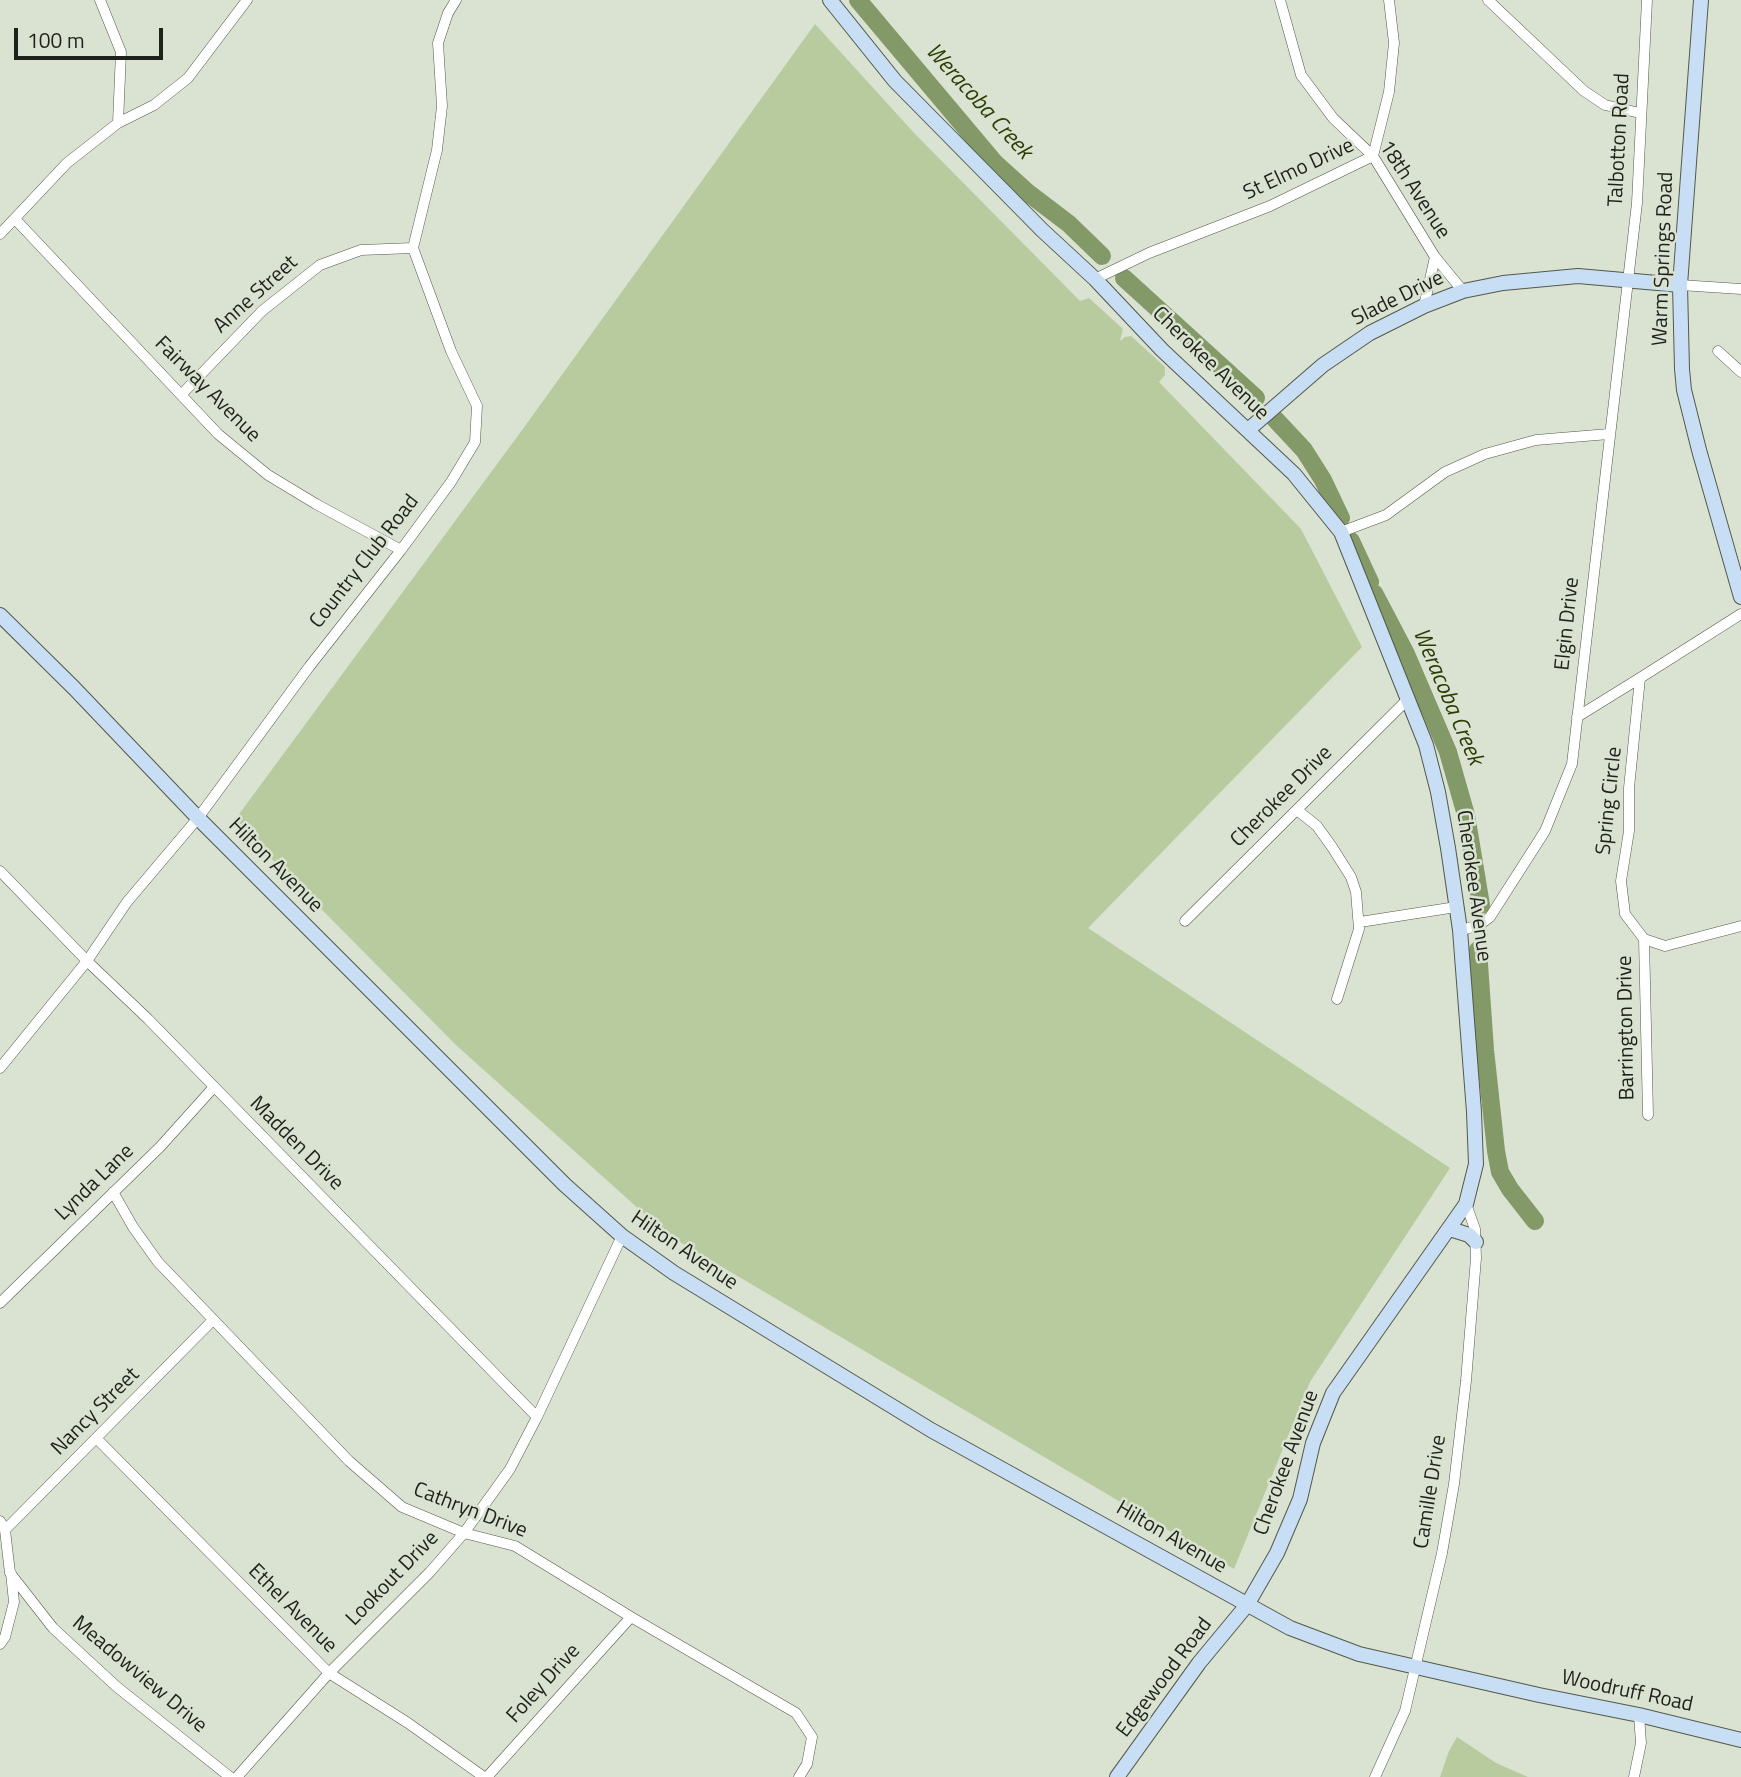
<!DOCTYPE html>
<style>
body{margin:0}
#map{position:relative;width:1741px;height:1777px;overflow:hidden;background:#dae2d1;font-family:"Titillium Web",sans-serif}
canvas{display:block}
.scale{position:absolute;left:14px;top:28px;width:149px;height:32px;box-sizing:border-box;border:4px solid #1f221b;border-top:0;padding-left:9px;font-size:21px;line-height:24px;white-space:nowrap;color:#1f221b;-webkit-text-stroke:5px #dae2d1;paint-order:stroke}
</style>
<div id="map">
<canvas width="1741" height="1777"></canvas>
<div class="scale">100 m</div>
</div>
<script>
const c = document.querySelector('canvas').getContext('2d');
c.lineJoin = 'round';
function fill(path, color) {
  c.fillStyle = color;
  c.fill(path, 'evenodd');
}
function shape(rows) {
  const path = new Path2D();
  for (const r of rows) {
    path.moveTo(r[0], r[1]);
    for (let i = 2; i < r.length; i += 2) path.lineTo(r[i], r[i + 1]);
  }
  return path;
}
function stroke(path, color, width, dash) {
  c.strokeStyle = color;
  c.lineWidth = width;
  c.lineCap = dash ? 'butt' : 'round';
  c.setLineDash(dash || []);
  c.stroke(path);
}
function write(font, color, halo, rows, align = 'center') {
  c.font = font + ' "Titillium Web",sans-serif';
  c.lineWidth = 5;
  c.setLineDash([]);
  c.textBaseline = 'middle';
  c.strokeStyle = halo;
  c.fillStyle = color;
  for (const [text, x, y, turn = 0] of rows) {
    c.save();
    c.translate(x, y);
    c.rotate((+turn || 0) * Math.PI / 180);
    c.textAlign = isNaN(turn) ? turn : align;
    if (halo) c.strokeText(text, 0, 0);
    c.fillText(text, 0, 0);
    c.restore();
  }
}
fill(shape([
 [815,24,916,135,1080,301,1089,298,1123,329,1120,341,1125,337,1131,336,1165,367,1165,375,1159,382,1301,529,1362,647,1088,928,1450,1168,1310,1382,1234,1569,668,1235,457,1046,234,821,517,437],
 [1457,1737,1496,1763,1528,1777,1440,1777,1449,1751]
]), '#b8cb9f');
stroke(shape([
 [858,0,995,163,1027,192,1069,224,1102,256],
 [1124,278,1256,398],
 [1275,419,1304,450,1323,480,1341,518],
 [1351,541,1370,582],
 [1374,593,1406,654,1448,752,1466,815,1481,905],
 [1478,950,1485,1050,1496,1151,1500,1172,1510,1189,1535,1221]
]), '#849968', 18);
const street = shape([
 [100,0,121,52,118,123],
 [1280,0,1301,75,1333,118,1373,156,1435,257,1463,291],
 [1488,0,1584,91,1605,105,1640,113],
 [15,219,218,434,268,475,316,504,401,550],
 [0,234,67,163,118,123,154,105,188,78,247,0],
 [1095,279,1149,253,1270,206,1373,156,1389,92,1394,43,1389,0],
 [1680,285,1741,289],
 [1424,306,1435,257],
 [1718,351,1741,372],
 [182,394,262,311,320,265,361,250,413,248],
 [1341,532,1386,515,1445,472,1485,454,1536,440,1609,434],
 [1741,614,1640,678,1629,788,1629,831,1621,881,1625,914,1644,939,1665,946,1741,926],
 [1577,717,1640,678],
 [1297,810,1317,826,1332,847,1351,877,1356,892,1359,929,1337,999],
 [0,871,87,961,148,1019,537,1417],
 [1185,921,1406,701],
 [1360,922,1456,907],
 [1460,930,1478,926,1490,917,1545,831,1572,764,1637,203,1647,0],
 [1644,939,1648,1115],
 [0,1068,87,961,127,902,198,818,309,667,401,550,451,482,475,442,477,406,451,351,413,248,437,150,442,106,438,43,448,13,456,0],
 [113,1192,133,1227,158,1262,349,1461,402,1507,464,1533,515,1546,631,1617,796,1713,812,1737,807,1764,799,1777],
 [0,1303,160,1147,213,1088],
 [97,1439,329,1673,408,1723,484,1777],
 [0,1521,5,1530,10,1573,53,1628,117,1687,230,1777],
 [5,1530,213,1320],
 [0,1644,5,1637,14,1602,11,1573],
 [237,1777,329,1673,430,1572,464,1533,510,1469,537,1417,622,1236],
 [487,1777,631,1617],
 [1375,1777,1405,1711,1442,1553,1454,1484,1466,1381,1476,1258,1475,1229,1466,1204],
 [1634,1777,1641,1743,1639,1715]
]);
const secondary = shape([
 [830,0,895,81,1042,230,1095,279,1162,350,1294,474,1341,532,1426,745,1438,792,1448,848,1460,930,1474,1112,1476,1164,1466,1204,1333,1393,1313,1443,1300,1499,1277,1553,1247,1605,1199,1663,1117,1777],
 [1701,0,1680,285,1682,369,1684,390,1699,450,1741,597],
 [1248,430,1323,365,1370,333,1424,306,1463,291,1503,283,1578,276,1680,285],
 [0,615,74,688,198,818,565,1185,622,1236,674,1273,931,1430,1290,1628,1359,1654,1539,1695,1639,1715,1741,1740],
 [1450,1229,1469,1235,1476,1242]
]);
stroke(street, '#53594a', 11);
stroke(secondary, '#53594a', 16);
stroke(street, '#fff', 10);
stroke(secondary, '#c8def4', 14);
write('21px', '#1f221b', '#dae2d1', [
 ["Talbotton Road",1620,140,-87],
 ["St Elmo Drive",1299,170,-25],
 ["18th Avenue",1414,190,57],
 ["Warm Springs Road",1664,259,-88],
 ["Anne Street",256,295,-42],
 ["Slade Drive",1398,299,-26],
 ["Cherokee Avenue",1210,364,44],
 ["Fairway Avenue",207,390,45],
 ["Country Club Road",365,562,-52],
 ["Elgin Drive",1568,624,-84],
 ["Cherokee Drive",1282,797,-45],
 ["Spring Circle",1610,801,-84],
 ["Hilton Avenue",275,866,45],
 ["Cherokee Avenue",1473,886,82],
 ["Barrington Drive",1627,1028,-91],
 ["Madden Drive",296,1144,45],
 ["Lynda Lane",95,1183,-44],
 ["Hilton Avenue",684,1251,34],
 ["Nancy Street",96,1412,-45],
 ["Cherokee Avenue",1287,1463,-70],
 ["Camille Drive",1431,1492,-81],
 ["Cathryn Drive",470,1511,21],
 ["Hilton Avenue",1171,1538,30],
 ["Lookout Drive",393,1579,-46],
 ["Ethel Avenue",292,1609,45],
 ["Meadowview Drive",139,1675,40],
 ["Edgewood Road",1165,1678,-53],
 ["Foley Drive",544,1684,-48],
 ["Woodruff Road",1627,1692,12]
]);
write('italic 23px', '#2b3e04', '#dae2d1', [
 ["Weracoba Creek",978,102,48],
 ["Weracoba Creek",1447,697,67]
]);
</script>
